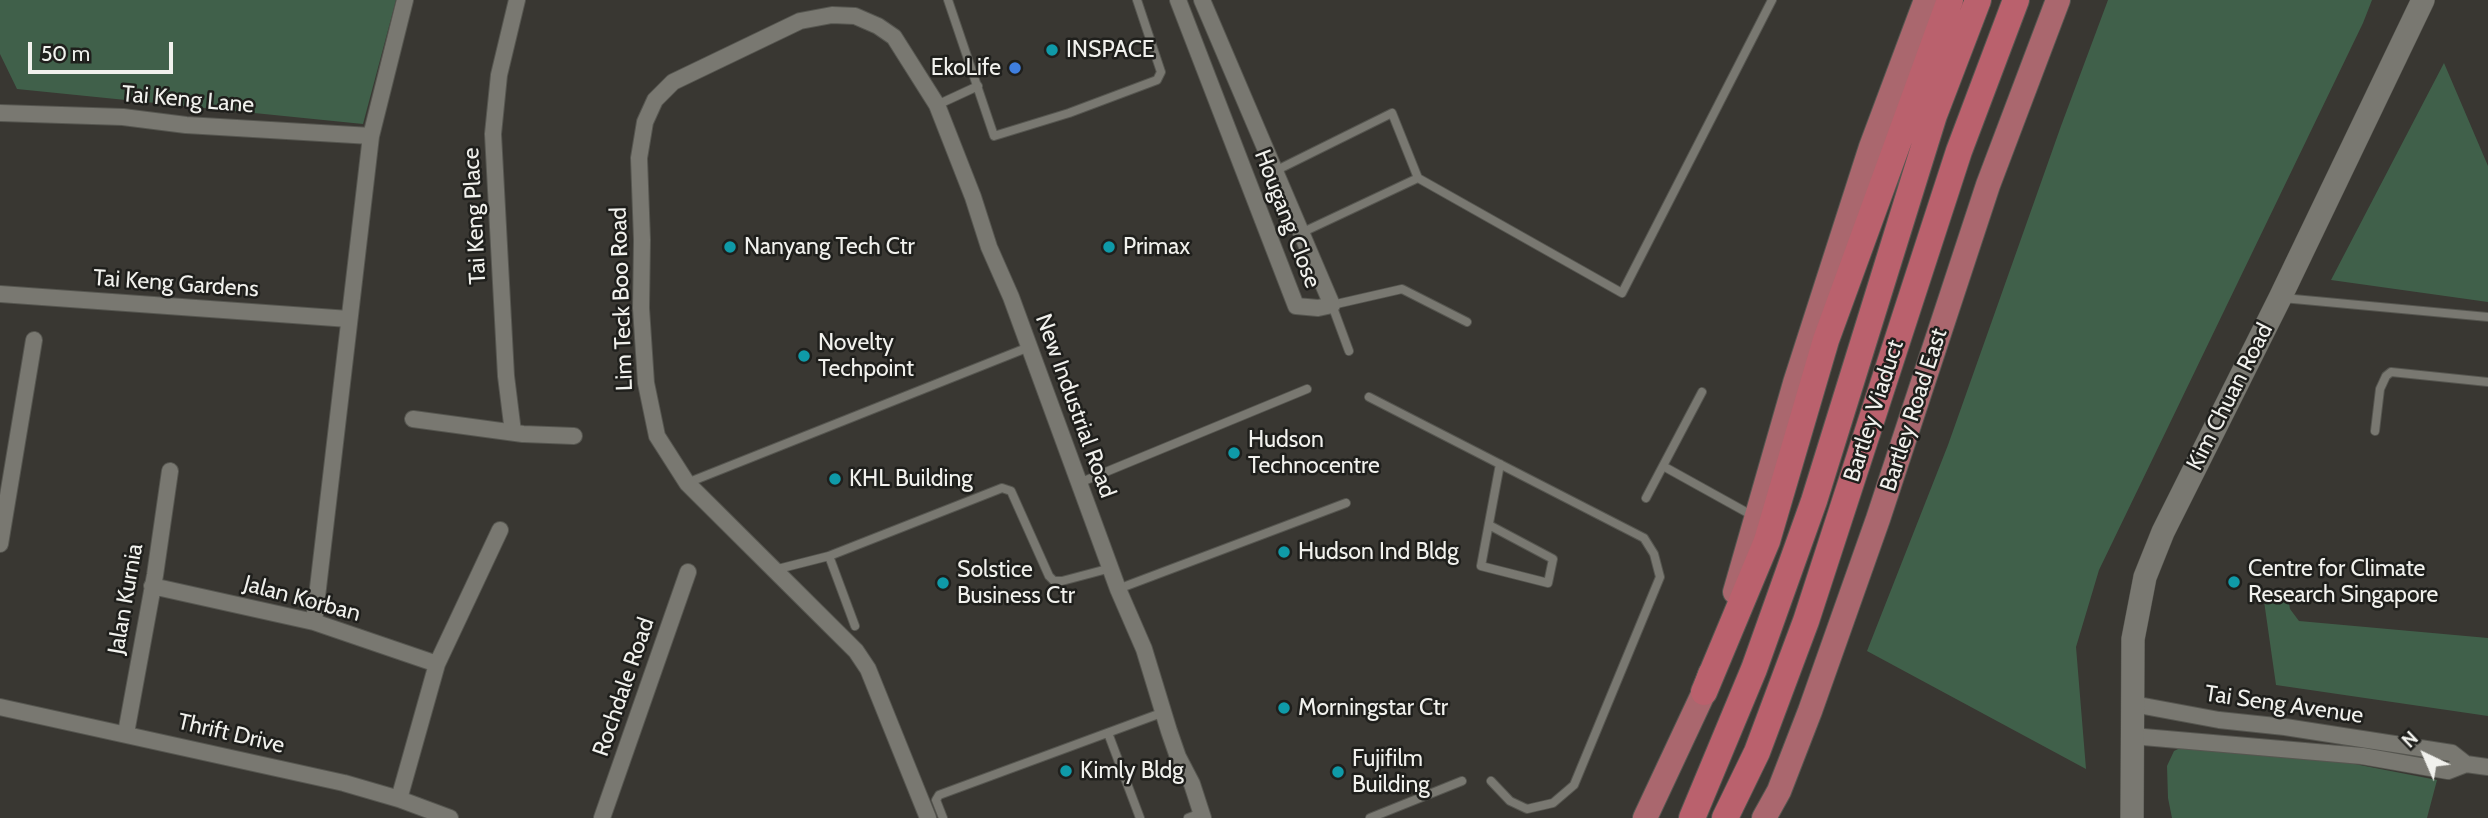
<!DOCTYPE html>
<style>
body{margin:0}
#map{position:relative;width:2488px;height:818px;overflow:hidden;background:#393732;font-family:Cabin,sans-serif}
canvas{display:block}
.north{position:absolute;left:2390px;top:720px;width:70px;height:70px;-webkit-text-stroke:5px #1f1f1c;paint-order:stroke;rotate:316deg;font-size:19px;font-weight:700;line-height:28px;text-align:center;color:#f1f1ed}
.north::after{content:'';display:block;margin:auto;width:24px;height:32px;background:#f1f1ed;clip-path:polygon(50% 0,100% 100%,50% 72%,0 100%)}
.scale{position:absolute;left:28px;top:42px;width:145px;height:32px;box-sizing:border-box;border:4px solid #f1f1ed;border-top:0;padding-left:9px;font-size:21px;line-height:24px;white-space:nowrap;color:#f1f1ed;-webkit-text-stroke:5px #1f1f1c;paint-order:stroke}
</style>
<div id="map">
<canvas width="2488" height="818"></canvas>
<div class="north">N</div>
<div class="scale">50 m</div>
</div>
<script>
const c = document.querySelector('canvas').getContext('2d');
c.lineJoin = 'round';
function fill(path, color) {
  c.fillStyle = color;
  c.fill(path, 'evenodd');
}
function shape(rows) {
  const path = new Path2D();
  for (const r of rows) {
    path.moveTo(r[0], r[1]);
    for (let i = 2; i < r.length; i += 2) path.lineTo(r[i], r[i + 1]);
  }
  return path;
}
function stroke(path, color, width, dash) {
  c.strokeStyle = color;
  c.lineWidth = width;
  c.lineCap = dash ? 'butt' : 'round';
  c.setLineDash(dash || []);
  c.stroke(path);
}
function write(font, color, halo, rows, align = 'center') {
  c.font = font + ' Cabin,sans-serif';
  c.lineWidth = 5;
  c.setLineDash([]);
  c.textBaseline = 'middle';
  c.strokeStyle = halo;
  c.fillStyle = color;
  for (const [text, x, y, turn = 0] of rows) {
    c.save();
    c.translate(x, y);
    c.rotate((+turn || 0) * Math.PI / 180);
    c.textAlign = isNaN(turn) ? turn : align;
    if (halo) c.strokeText(text, 0, 0);
    c.fillText(text, 0, 0);
    c.restore();
  }
}
fill(shape([
 [0,0,396,0,363,124,17,89,0,54],
 [2108,0,2372,0,2363,23,2099,570,2076,647,2086,769,1867,651,1948,445,2061,126],
 [2444,63,2488,166,2488,302,2331,280],
 [2287,591,2290,609,2299,621,2488,638,2488,716,2276,685,2263,594],
 [2198,739,2236,741,2437,780,2427,818,2172,818,2168,798,2167,766,2174,751]
]), '#40604a');
const service = shape([
 [948,0,994,136,1069,113,1157,80,1161,72,1137,0],
 [937,105,978,86],
 [1275,171,1392,113,1418,178,1301,233],
 [1418,178,1622,293,1772,0],
 [2283,298,2488,317],
 [1349,351,1332,305,1402,289,1467,322],
 [1369,397,1644,538,1654,554,1660,577,1574,785,1553,803,1527,809,1510,801,1491,781],
 [2375,431,2380,389,2386,376,2391,372,2488,382],
 [1663,466,1755,517],
 [687,483,1029,347],
 [1079,483,1307,389],
 [1646,498,1702,392],
 [1489,525,1553,559,1548,583,1481,566,1500,464],
 [829,556,855,626],
 [774,570,829,556,1002,488,1011,491,1049,576,1054,581,1062,581,1111,568],
 [1118,589,1346,503],
 [1108,733,1140,818],
 [943,818,936,800,939,795,1164,712],
 [1188,818,1201,813],
 [1370,818,1462,781]
]);
const minor = shape([
 [1178,0,1296,306,1318,308,1332,305,1202,0],
 [0,113,123,117,186,125,371,136],
 [0,294,349,319],
 [413,419,523,434,574,436],
 [513,432,506,376,493,134,499,75,517,0],
 [0,544,34,340],
 [152,586,314,622,437,664],
 [314,622,371,136,405,0],
 [2133,704,2219,720,2285,727,2452,753,2466,764],
 [0,707,344,783,399,799,450,818],
 [126,733,155,575,170,471],
 [2132,736,2362,756,2448,771,2466,764,2488,767],
 [399,799,437,664,500,530],
 [602,818,688,572],
 [928,818,868,669,856,651,687,483,657,436,646,383,641,308,642,240,639,158,645,122,655,100,673,82,800,21,832,15,855,16,878,26,894,37,937,105,973,197,989,247,1011,297,1118,589,1144,649,1169,731,1178,757,1192,784,1203,818]
]);
const secondary = shape([
 [2132,818,2133,639,2145,577,2163,532,2280,298,2423,0]
]);
const primary = shape([
 [1735,592,1795,383,1871,147,1926,0],
 [1645,818,1704,692,1710,674],
 [1764,818,1779,791,1810,711,1878,519,1988,185,2058,0]
]);
const trunk = shape([
 [1704,692,1767,541,1826,340,1950,0],
 [1692,818,1754,669,1814,501,1934,115,1978,0],
 [1725,818,1757,752,1806,621,1959,151,2016,0]
]);
stroke(service, '#565650', 10);
stroke(minor, '#565650', 18);
stroke(secondary, '#565650', 24);
stroke(primary, '#565650', 26);
stroke(trunk, '#565650', 28);
stroke(service, '#797871', 8);
stroke(minor, '#797871', 16);
stroke(secondary, '#797871', 23);
stroke(primary, '#aa676e', 24);
stroke(trunk, '#ba616d', 26);
for (const [x, y, r, color] of [
 [1052,50,7,"#0f9aa8"],
 [1015,68,7,"#3f7fe0"],
 [730,247,7,"#0f9aa8"],
 [1109,247,7,"#0f9aa8"],
 [804,356,7,"#0f9aa8"],
 [1234,453,7,"#0f9aa8"],
 [835,479,7,"#0f9aa8"],
 [1284,552,7,"#0f9aa8"],
 [2234,582,7,"#0f9aa8"],
 [943,583,7,"#0f9aa8"],
 [1284,708,7,"#0f9aa8"],
 [1066,771,7,"#0f9aa8"],
 [1338,772,7,"#0f9aa8"]
]) {
  const dot = new Path2D();
  dot.arc(x, y, r, 0, 2 * Math.PI);
  c.fillStyle = color;
  c.fill(dot);
  stroke(dot, '#1f1f1c', 2.5);
}
write('23px', '#f1f1ed', '#1f1f1c', [
 ["INSPACE",1066,50],
 ["EkoLife",1001,68,"right"],
 ["Nanyang Tech Ctr",744,247],
 ["Primax",1123,247],
 ["Novelty",818,343],
 ["Techpoint",818,369],
 ["Hudson",1248,440],
 ["Technocentre",1248,466],
 ["KHL Building",849,479],
 ["Hudson Ind Bldg",1298,552],
 ["Centre for Climate",2248,569],
 ["Research Singapore",2248,595],
 ["Solstice",957,570],
 ["Business Ctr",957,596],
 ["Morningstar Ctr",1298,708],
 ["Fujifilm",1352,759],
 ["Building",1352,785],
 ["Kimly Bldg",1080,771]
], 'left');
write('23px', '#f1f1ed', '#1f1f1c', [
 ["Tai Keng Lane",188,100,5],
 ["Tai Keng Place",475,216,-93],
 ["Hougang Close",1287,219,69],
 ["Tai Keng Gardens",176,284,4],
 ["Lim Teck Boo Road",622,299,-92],
 ["Kim Chuan Road",2230,397,-63],
 ["New Industrial Road",1075,406,70],
 ["Bartley Road East",1914,410,-72],
 ["Bartley Viaduct",1874,411,-72],
 ["Jalan Kurnia",126,599,-80],
 ["Jalan Korban",302,599,15],
 ["Rochdale Road",624,687,-71],
 ["Tai Seng Avenue",2284,705,8],
 ["Thrift Drive",231,734,13]
]);
</script>
